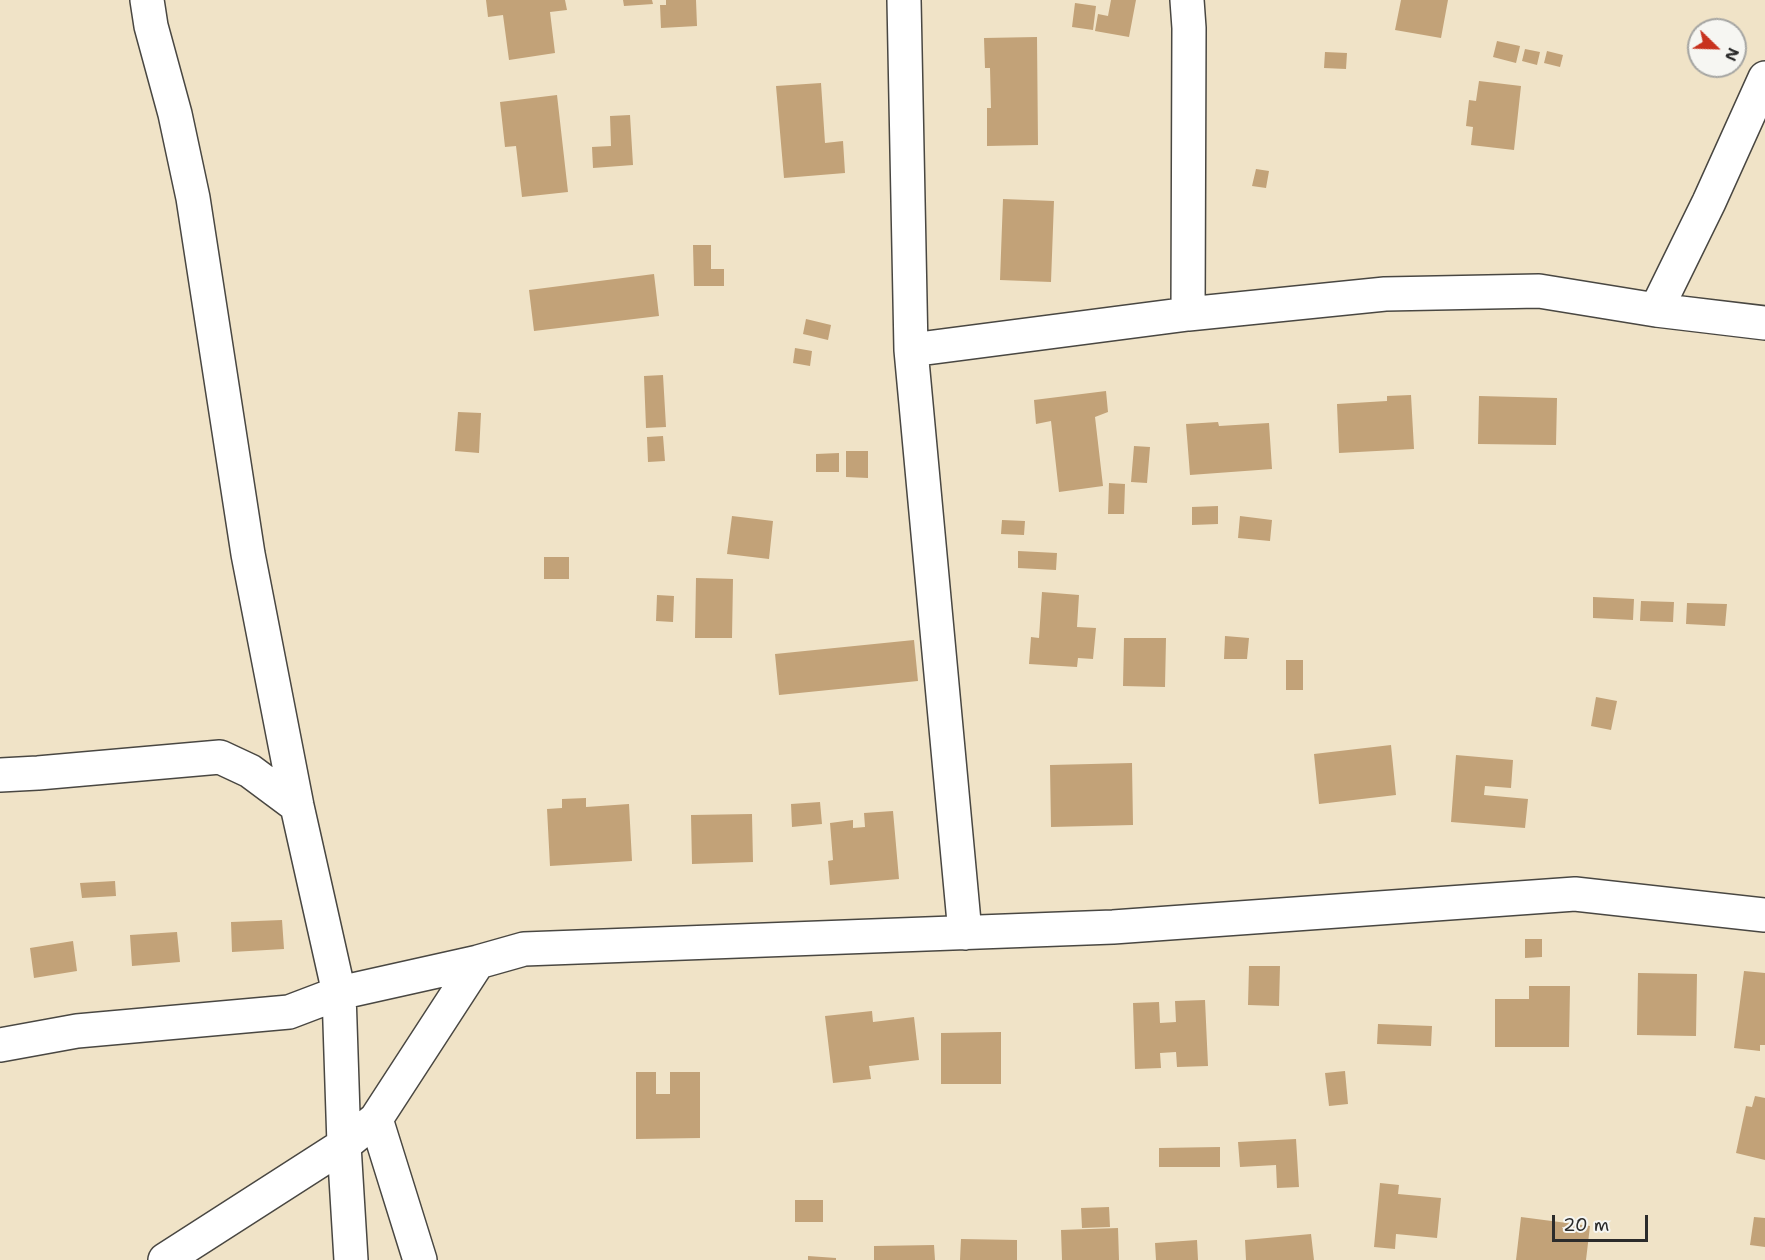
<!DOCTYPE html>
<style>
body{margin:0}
#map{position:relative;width:1765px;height:1260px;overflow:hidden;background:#f0e3c7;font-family:"Shantell Sans",sans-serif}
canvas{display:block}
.north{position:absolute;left:1687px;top:18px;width:60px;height:60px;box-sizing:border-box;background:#f6f6f2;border:2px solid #a5a5a2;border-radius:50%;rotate:113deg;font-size:16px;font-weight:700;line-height:24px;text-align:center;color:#2b2b2b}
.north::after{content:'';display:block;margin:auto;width:21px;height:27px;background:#c8321e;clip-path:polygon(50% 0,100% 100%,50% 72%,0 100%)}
.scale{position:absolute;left:1552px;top:1215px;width:96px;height:27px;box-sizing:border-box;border:3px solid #2b2b2b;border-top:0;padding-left:8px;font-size:18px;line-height:21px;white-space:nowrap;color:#2b2b2b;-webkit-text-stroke:4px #f6f6f2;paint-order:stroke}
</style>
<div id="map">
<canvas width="1765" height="1260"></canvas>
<div class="north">N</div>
<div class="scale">20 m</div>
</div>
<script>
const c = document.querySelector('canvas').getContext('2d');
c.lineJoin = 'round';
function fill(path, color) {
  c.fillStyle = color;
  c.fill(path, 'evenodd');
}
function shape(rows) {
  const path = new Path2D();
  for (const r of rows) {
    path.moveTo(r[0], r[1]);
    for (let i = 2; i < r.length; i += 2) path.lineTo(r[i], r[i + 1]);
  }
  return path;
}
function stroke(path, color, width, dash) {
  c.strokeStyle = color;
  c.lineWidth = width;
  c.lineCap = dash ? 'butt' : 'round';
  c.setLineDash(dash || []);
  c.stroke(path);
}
fill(shape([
 [486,0,565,0,567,10,550,12,555,53,509,60,503,15,488,17],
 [623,0,652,0,653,4,624,6],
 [666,0,696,0,697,26,661,28,660,5,666,5],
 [1111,0,1136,0,1129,37,1095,31,1098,14,1108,16],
 [1401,0,1448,0,1441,38,1395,30],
 [1075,3,1096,6,1093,30,1072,27],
 [1037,37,1038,145,987,146,987,108,991,108,990,68,985,68,984,38],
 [1497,41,1520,46,1516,63,1493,57],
 [1525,49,1540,52,1537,65,1522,61],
 [1547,51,1563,55,1560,67,1544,63],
 [1325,52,1347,53,1346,69,1324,68],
 [1479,81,1521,86,1514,150,1471,145,1473,127,1466,126,1469,100,1476,101],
 [821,83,825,143,843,141,845,173,784,178,776,86],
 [557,95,568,192,522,197,516,146,505,147,500,102],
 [630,115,633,165,593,168,592,147,611,146,610,116],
 [1256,169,1269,171,1266,188,1252,186],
 [1003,199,1054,201,1051,282,1000,280],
 [693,245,711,245,711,269,724,269,724,286,694,286],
 [654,274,659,316,534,331,529,290],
 [806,319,831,325,828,340,803,334],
 [795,348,812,351,810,366,793,363],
 [663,375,666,427,646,428,644,376],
 [1106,391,1108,412,1095,417,1103,486,1059,492,1051,421,1036,424,1034,400],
 [1411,395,1414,449,1339,453,1337,404,1387,401,1387,396],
 [1479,396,1557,398,1556,445,1478,444],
 [458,412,481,413,479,453,455,451],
 [1218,422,1219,426,1269,423,1272,469,1190,475,1186,424],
 [663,436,665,461,648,462,647,437],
 [1134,446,1150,447,1147,483,1131,482],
 [846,451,868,451,868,478,846,477],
 [839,453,839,472,816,472,816,454],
 [1109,483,1125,484,1124,514,1108,514],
 [1218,506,1218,524,1192,525,1192,507],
 [732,516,773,521,769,559,727,554],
 [1240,516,1272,520,1270,541,1238,538],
 [1002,520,1025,521,1024,535,1001,534],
 [1018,551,1057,553,1056,570,1018,568],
 [544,557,569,557,569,579,544,579],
 [696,578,733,579,732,638,695,638],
 [1042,592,1079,595,1077,627,1096,628,1093,659,1078,658,1077,667,1029,664,1031,637,1039,638],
 [657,595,674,596,673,622,656,621],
 [1593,597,1634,599,1633,620,1593,618],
 [1641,601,1674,602,1673,622,1640,621],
 [1687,603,1727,604,1725,626,1686,624],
 [1225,636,1249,638,1247,659,1224,659],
 [1124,638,1166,638,1165,687,1123,686],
 [914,640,918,681,779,695,775,654],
 [1286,660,1303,660,1303,690,1286,690],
 [1596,697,1617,701,1611,730,1591,726],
 [1391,745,1396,795,1319,804,1314,754],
 [1456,755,1513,760,1511,788,1485,786,1484,795,1528,799,1525,828,1451,822],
 [1132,763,1133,825,1051,827,1050,765],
 [586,798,586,807,629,804,632,861,550,866,547,809,562,808,562,799],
 [820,802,822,824,792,827,791,804],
 [893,811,899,879,830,885,828,861,833,860,830,823,853,820,853,828,865,827,864,813],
 [752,814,753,862,692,864,691,815],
 [115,881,116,896,82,898,80,883],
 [282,920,284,949,232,952,231,922],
 [177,932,180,962,132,966,130,935],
 [1525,939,1542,939,1542,957,1525,958],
 [73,941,77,971,34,978,30,948],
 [1249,966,1280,966,1279,1006,1248,1005],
 [1744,971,1765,973,1765,1045,1760,1045,1760,1051,1734,1048],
 [1638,973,1697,974,1696,1036,1637,1035],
 [1529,986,1570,986,1569,1047,1495,1047,1495,999,1529,999],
 [1205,1000,1208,1066,1177,1067,1176,1052,1160,1053,1161,1068,1135,1069,1133,1003,1159,1002,1160,1023,1176,1022,1175,1001],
 [872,1011,873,1022,914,1017,919,1060,869,1066,871,1079,833,1083,825,1016],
 [1378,1024,1432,1026,1431,1046,1377,1044],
 [1001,1032,1001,1084,941,1084,941,1033],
 [1345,1071,1348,1104,1329,1106,1325,1073],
 [636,1072,656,1072,656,1094,670,1094,670,1072,700,1072,700,1138,636,1139],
 [1755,1096,1765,1098,1765,1160,1736,1153,1746,1106,1752,1107],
 [1296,1139,1299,1187,1277,1188,1276,1165,1240,1167,1238,1142],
 [1220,1147,1220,1167,1159,1167,1159,1148],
 [1380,1183,1399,1185,1398,1194,1441,1198,1437,1238,1396,1234,1395,1249,1374,1247],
 [795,1200,823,1200,823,1222,795,1222],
 [1109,1207,1110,1227,1082,1228,1081,1208],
 [1521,1217,1590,1226,1586,1260,1516,1260],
 [1754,1217,1765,1218,1765,1247,1750,1245],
 [1118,1228,1119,1260,1062,1260,1061,1230],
 [1311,1234,1314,1260,1246,1260,1245,1240],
 [961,1239,1017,1240,1017,1260,960,1260],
 [1197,1240,1198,1260,1156,1260,1155,1243],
 [934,1245,935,1260,874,1260,874,1246],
 [808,1256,836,1258,836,1260,808,1260]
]), '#c2a278');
const minor = shape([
 [147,0,151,26,175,114,193,198,248,554,297,806,339,993,344,1145,351,1260],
 [904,0,911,350,965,933],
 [1187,0,1189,28,1188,314],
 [1656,310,1709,202,1765,78],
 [911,350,1188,314,1385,294,1539,291,1656,310,1765,323],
 [0,775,38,773,220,757,250,771,297,806],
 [0,1045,77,1031,289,1012,339,993,478,962,524,949,1113,927,1575,894,1765,915],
 [376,1119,420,1260],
 [165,1260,344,1145,376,1119,478,962]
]);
stroke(minor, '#494742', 36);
stroke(minor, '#fff', 33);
</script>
